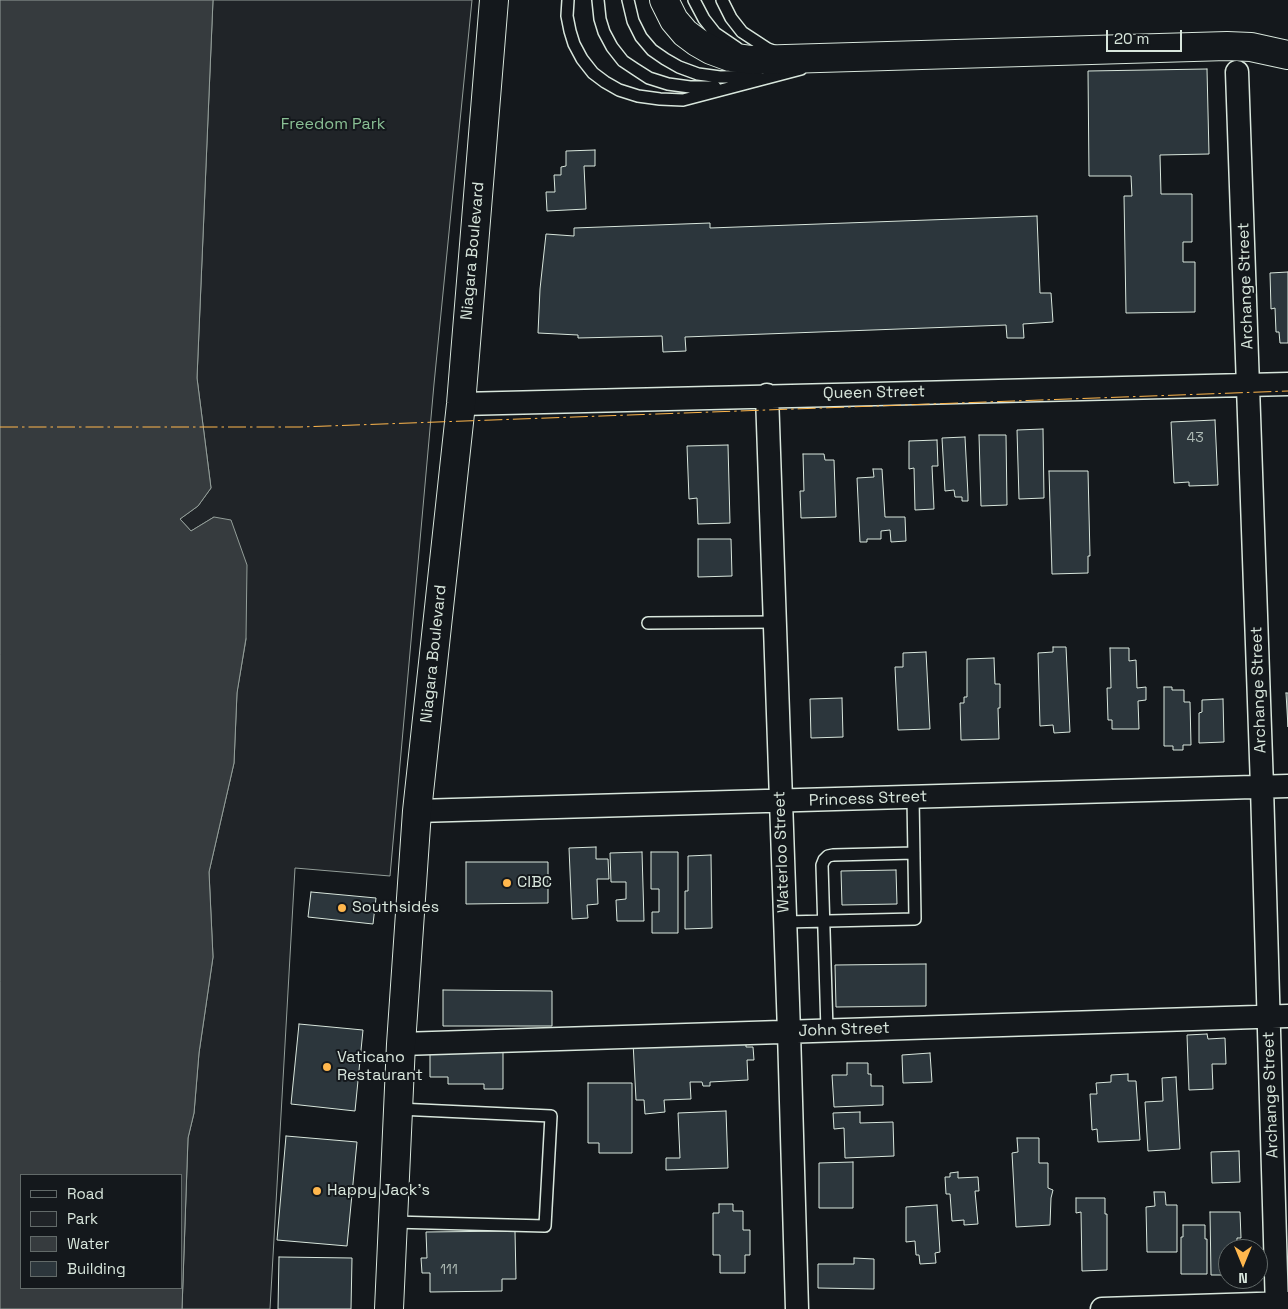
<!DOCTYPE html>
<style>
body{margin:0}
#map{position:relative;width:1288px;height:1309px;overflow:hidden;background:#14181c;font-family:"Space Grotesk",sans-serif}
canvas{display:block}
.legend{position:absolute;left:20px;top:1174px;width:162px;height:115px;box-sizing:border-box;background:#14181c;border:1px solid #626a69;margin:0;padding:6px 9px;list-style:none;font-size:15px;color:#d8e6dc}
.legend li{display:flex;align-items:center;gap:10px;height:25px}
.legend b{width:25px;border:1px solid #626a69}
.north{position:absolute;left:1218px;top:1239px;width:50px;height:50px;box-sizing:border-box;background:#14181c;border:1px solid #626a69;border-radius:50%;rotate:180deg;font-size:14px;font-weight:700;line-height:20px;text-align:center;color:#d8e6dc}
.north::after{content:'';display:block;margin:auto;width:18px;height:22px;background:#ffb74d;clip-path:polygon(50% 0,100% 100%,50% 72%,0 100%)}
.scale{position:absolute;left:1106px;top:30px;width:76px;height:22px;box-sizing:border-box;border:2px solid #d8e6dc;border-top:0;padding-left:6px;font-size:15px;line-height:18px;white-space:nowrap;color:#d8e6dc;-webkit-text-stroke:4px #14181c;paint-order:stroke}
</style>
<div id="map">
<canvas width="1288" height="1309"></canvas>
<ul class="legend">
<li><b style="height:6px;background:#14181c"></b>Road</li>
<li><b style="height:14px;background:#202428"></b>Park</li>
<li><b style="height:14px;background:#363b3e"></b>Water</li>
<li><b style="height:14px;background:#2c363c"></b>Building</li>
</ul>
<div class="north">N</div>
<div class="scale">20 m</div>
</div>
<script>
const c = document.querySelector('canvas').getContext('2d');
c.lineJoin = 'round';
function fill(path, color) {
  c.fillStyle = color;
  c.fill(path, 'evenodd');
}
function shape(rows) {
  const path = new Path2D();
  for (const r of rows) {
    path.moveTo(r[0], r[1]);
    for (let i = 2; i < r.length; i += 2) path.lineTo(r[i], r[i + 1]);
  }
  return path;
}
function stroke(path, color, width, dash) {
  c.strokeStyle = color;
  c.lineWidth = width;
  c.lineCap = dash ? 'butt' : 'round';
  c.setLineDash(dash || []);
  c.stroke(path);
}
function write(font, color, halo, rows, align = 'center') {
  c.font = font + ' "Space Grotesk",sans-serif';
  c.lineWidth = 4;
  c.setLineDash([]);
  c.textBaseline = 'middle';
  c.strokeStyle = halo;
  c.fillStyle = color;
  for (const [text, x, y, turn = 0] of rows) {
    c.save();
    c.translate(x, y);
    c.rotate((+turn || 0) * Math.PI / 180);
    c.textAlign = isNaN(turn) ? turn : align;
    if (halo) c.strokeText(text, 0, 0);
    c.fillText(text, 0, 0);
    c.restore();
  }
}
const green = shape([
 [213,0,472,0,434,384,390,876,295,868,270,1309,182,1309,188,1138,194,1113,199,1053,213,957,209,872,234,763,237,692,246,639,214,517,191,531,180,519,198,506,211,488,197,378,213,0]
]);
fill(green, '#202428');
stroke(green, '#939e99', 1);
const water = shape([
 [0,0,213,0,197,378,211,488,198,506,180,519,191,531,214,517,231,520,247,565,246,638,237,693,234,763,209,872,213,957,199,1053,194,1113,188,1138,182,1309,0,1309,0,0],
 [21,1175,181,1175,181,1288,21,1288,21,1175]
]);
fill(water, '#363b3e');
stroke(water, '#939e99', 1);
const building = shape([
 [1207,69,1209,154,1160,155,1161,194,1192,194,1192,242,1183,242,1183,262,1195,262,1195,312,1126,313,1124,196,1132,196,1131,176,1089,176,1088,71,1207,69],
 [595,150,595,166,584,166,586,209,547,211,546,192,555,192,554,175,561,175,561,167,566,166,566,151,595,150],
 [1037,216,1040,293,1051,293,1053,322,1023,324,1024,338,1007,338,1006,325,685,337,686,351,663,352,662,336,578,338,578,335,538,333,540,289,546,234,574,236,574,228,710,223,710,228,1037,216],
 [1288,272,1288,343,1280,343,1279,332,1276,332,1275,308,1271,309,1270,273,1288,272],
 [1215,420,1218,485,1189,486,1189,482,1174,483,1171,422,1215,420],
 [1043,429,1044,498,1019,499,1017,430,1043,429],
 [979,435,1006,435,1007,505,981,506,979,435],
 [965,437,968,495,968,501,962,501,962,497,955,497,954,490,945,491,942,438,965,437],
 [937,440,938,466,932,466,934,509,915,510,914,468,909,469,909,441,937,440],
 [728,445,730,523,698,524,697,498,689,499,687,446,728,445],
 [803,454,824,454,825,460,834,460,836,517,801,518,800,491,804,491,803,454],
 [873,469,882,469,885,517,905,517,906,541,891,542,890,530,881,531,881,539,867,539,867,542,860,542,857,478,874,477,873,469],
 [1049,471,1088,471,1090,556,1088,556,1088,573,1052,574,1049,471],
 [698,539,731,539,732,576,698,577,698,539],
 [1053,647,1066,647,1070,732,1054,733,1053,725,1040,726,1038,653,1053,652,1053,647],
 [1110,648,1129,648,1129,661,1136,660,1137,688,1146,687,1146,700,1138,701,1139,729,1112,729,1112,720,1108,720,1107,688,1111,688,1110,648],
 [926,652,930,729,898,730,895,667,903,667,903,653,926,652],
 [994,658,995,684,1000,684,1000,708,998,708,999,739,961,740,960,703,964,703,964,697,967,697,967,659,994,658],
 [1164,687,1172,687,1172,690,1184,690,1184,702,1190,702,1191,745,1183,745,1183,750,1173,750,1173,746,1164,746,1164,687],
 [1286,693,1288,693,1288,727,1286,693],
 [842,698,843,737,811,738,810,699,842,698],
 [1223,699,1224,742,1199,743,1199,713,1202,712,1202,700,1223,699],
 [596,847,596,859,608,859,609,879,597,879,598,904,587,905,588,918,572,919,569,848,596,847],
 [642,852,644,921,617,921,616,900,626,899,626,882,611,882,610,853,642,852],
 [651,852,678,852,678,933,652,933,652,912,659,912,659,889,651,889,651,852],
 [711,855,712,928,685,929,685,891,688,891,688,856,711,855],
 [466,862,548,862,548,903,466,904,466,862],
 [896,870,897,904,842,905,841,871,896,870],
 [311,892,376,898,373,924,308,917,311,892],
 [926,964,926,1006,836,1007,835,965,926,964],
 [443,990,552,991,552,1026,443,1026,443,990],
 [299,1024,363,1030,355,1111,291,1104,299,1024],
 [1207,1034,1208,1039,1225,1038,1226,1064,1212,1064,1213,1089,1189,1090,1187,1035,1207,1034],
 [746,1036,746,1047,753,1047,754,1060,747,1060,748,1080,710,1082,710,1086,703,1086,702,1082,690,1082,691,1099,664,1100,665,1112,645,1114,644,1100,636,1100,633,1042,746,1036],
 [430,1050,503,1050,503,1089,484,1089,484,1084,448,1084,448,1077,430,1077,430,1050],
 [930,1053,932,1082,903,1083,902,1055,930,1053],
 [847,1063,868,1063,868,1074,871,1074,871,1086,883,1086,883,1105,834,1107,832,1075,847,1075,847,1063],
 [1128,1074,1128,1081,1136,1081,1140,1140,1098,1142,1097,1129,1092,1130,1090,1094,1097,1094,1096,1083,1111,1082,1111,1075,1128,1074],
 [1176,1077,1180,1149,1148,1151,1145,1102,1163,1101,1162,1078,1176,1077],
 [588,1083,632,1083,632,1153,599,1153,599,1143,588,1143,588,1083],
 [726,1111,728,1168,666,1170,666,1158,680,1158,678,1113,726,1111],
 [860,1112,860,1123,893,1122,894,1156,845,1158,844,1128,834,1129,833,1113,860,1112],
 [286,1136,357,1142,347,1246,277,1240,286,1136],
 [1017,1138,1039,1138,1039,1163,1048,1163,1048,1188,1053,1190,1051,1198,1050,1225,1016,1227,1012,1153,1018,1152,1017,1138],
 [1239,1151,1240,1182,1212,1183,1211,1152,1239,1151],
 [853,1162,853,1208,819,1208,819,1163,853,1162],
 [958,1172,958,1178,978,1177,979,1191,975,1191,978,1224,964,1225,964,1220,952,1221,950,1194,946,1194,945,1177,950,1177,950,1173,958,1172],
 [1154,1192,1165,1192,1166,1205,1177,1205,1177,1252,1147,1252,1146,1207,1155,1206,1154,1192],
 [1076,1198,1105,1198,1105,1214,1107,1214,1107,1270,1082,1271,1081,1212,1076,1213,1076,1198],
 [719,1204,733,1204,733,1211,743,1211,743,1230,750,1230,750,1255,745,1255,745,1273,720,1273,720,1255,713,1255,713,1213,719,1213,719,1204],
 [937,1205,940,1252,935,1253,936,1263,920,1264,919,1255,916,1255,915,1241,906,1242,906,1207,937,1205],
 [1210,1212,1240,1212,1241,1238,1237,1238,1237,1249,1228,1249,1228,1275,1211,1275,1210,1212],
 [1183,1225,1205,1225,1205,1239,1207,1239,1207,1274,1181,1274,1181,1237,1183,1237,1183,1225],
 [515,1231,516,1279,502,1279,502,1291,430,1292,430,1273,422,1273,421,1258,427,1258,426,1232,515,1231],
 [279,1257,352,1258,351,1309,278,1309,279,1257],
 [854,1258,874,1259,874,1289,818,1288,818,1264,854,1264,854,1258]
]);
fill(building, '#2c363c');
stroke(building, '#d8e6dc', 1);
const service = shape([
 [568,0,567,16,570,31,574,44,582,59,593,73,605,82,619,90,638,96,660,99,683,100,801,69],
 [598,0,600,19,604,32,612,47,623,61,635,69,649,78,668,84,690,87,715,87],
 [628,0,633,21,641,37,652,50,665,59,679,67,698,74,720,77,757,76],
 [694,0,704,19,715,33,737,48],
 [722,0,731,18,742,32,768,49,776,52],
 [648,623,774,622],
 [785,922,915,919,913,797],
 [827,1030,822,865,824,860,828,856,833,855,914,853],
 [393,1222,545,1226,551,1116,398,1109]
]);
const minor = shape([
 [1237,72,1262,787,1277,1309],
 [767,395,789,1032,797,1309],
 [461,404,1288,384],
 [417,811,1288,786],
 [401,1044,1288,1016],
 [1102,1309,1288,1303]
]);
const secondary = shape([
 [389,1309,401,1044,417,811,461,404,494,0]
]);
const trunk = shape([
 [664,0,674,20,685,33,697,42,711,50,730,57,752,60,1227,46,1251,47,1288,55]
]);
stroke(service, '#d8e6dc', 14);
stroke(minor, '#d8e6dc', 25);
stroke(secondary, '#d8e6dc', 30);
stroke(trunk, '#d8e6dc', 30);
stroke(service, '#14181c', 11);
stroke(minor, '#14181c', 22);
stroke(secondary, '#14181c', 28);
stroke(trunk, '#14181c', 28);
stroke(shape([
 [0,427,300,427,1288,391]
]), '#ffb74d', 1, [18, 4, 2.5, 4]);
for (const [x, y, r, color] of [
 [507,883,5,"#ffb74d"],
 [342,908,5,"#ffb74d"],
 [327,1067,5,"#ffb74d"],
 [317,1191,5,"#ffb74d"]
]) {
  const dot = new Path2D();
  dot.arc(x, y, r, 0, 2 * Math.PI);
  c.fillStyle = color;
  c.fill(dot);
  stroke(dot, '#14181c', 2);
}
write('14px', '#adbab4', null, [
 ["43",1195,438],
 ["111",449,1270]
]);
write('16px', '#8ac095', '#14181c', [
 ["Freedom Park",333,125]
]);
write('16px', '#d8e6dc', '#14181c', [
 ["Niagara Boulevard",473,251,-85],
 ["Archange Street",1246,286,-92],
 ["Queen Street",874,393,-1],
 ["Niagara Boulevard",434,654,-84],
 ["Archange Street",1259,690,-92],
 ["Princess Street",868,799,-2],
 ["Waterloo Street",782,852,-92],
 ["John Street",844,1030,-2],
 ["Archange Street",1271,1095,-92]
]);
write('16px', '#d8e6dc', '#14181c', [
 ["CIBC",517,883],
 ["Southsides",352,908],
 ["Vaticano",337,1058],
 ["Restaurant",337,1076],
 ["Happy Jack's",327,1191]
], 'left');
</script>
